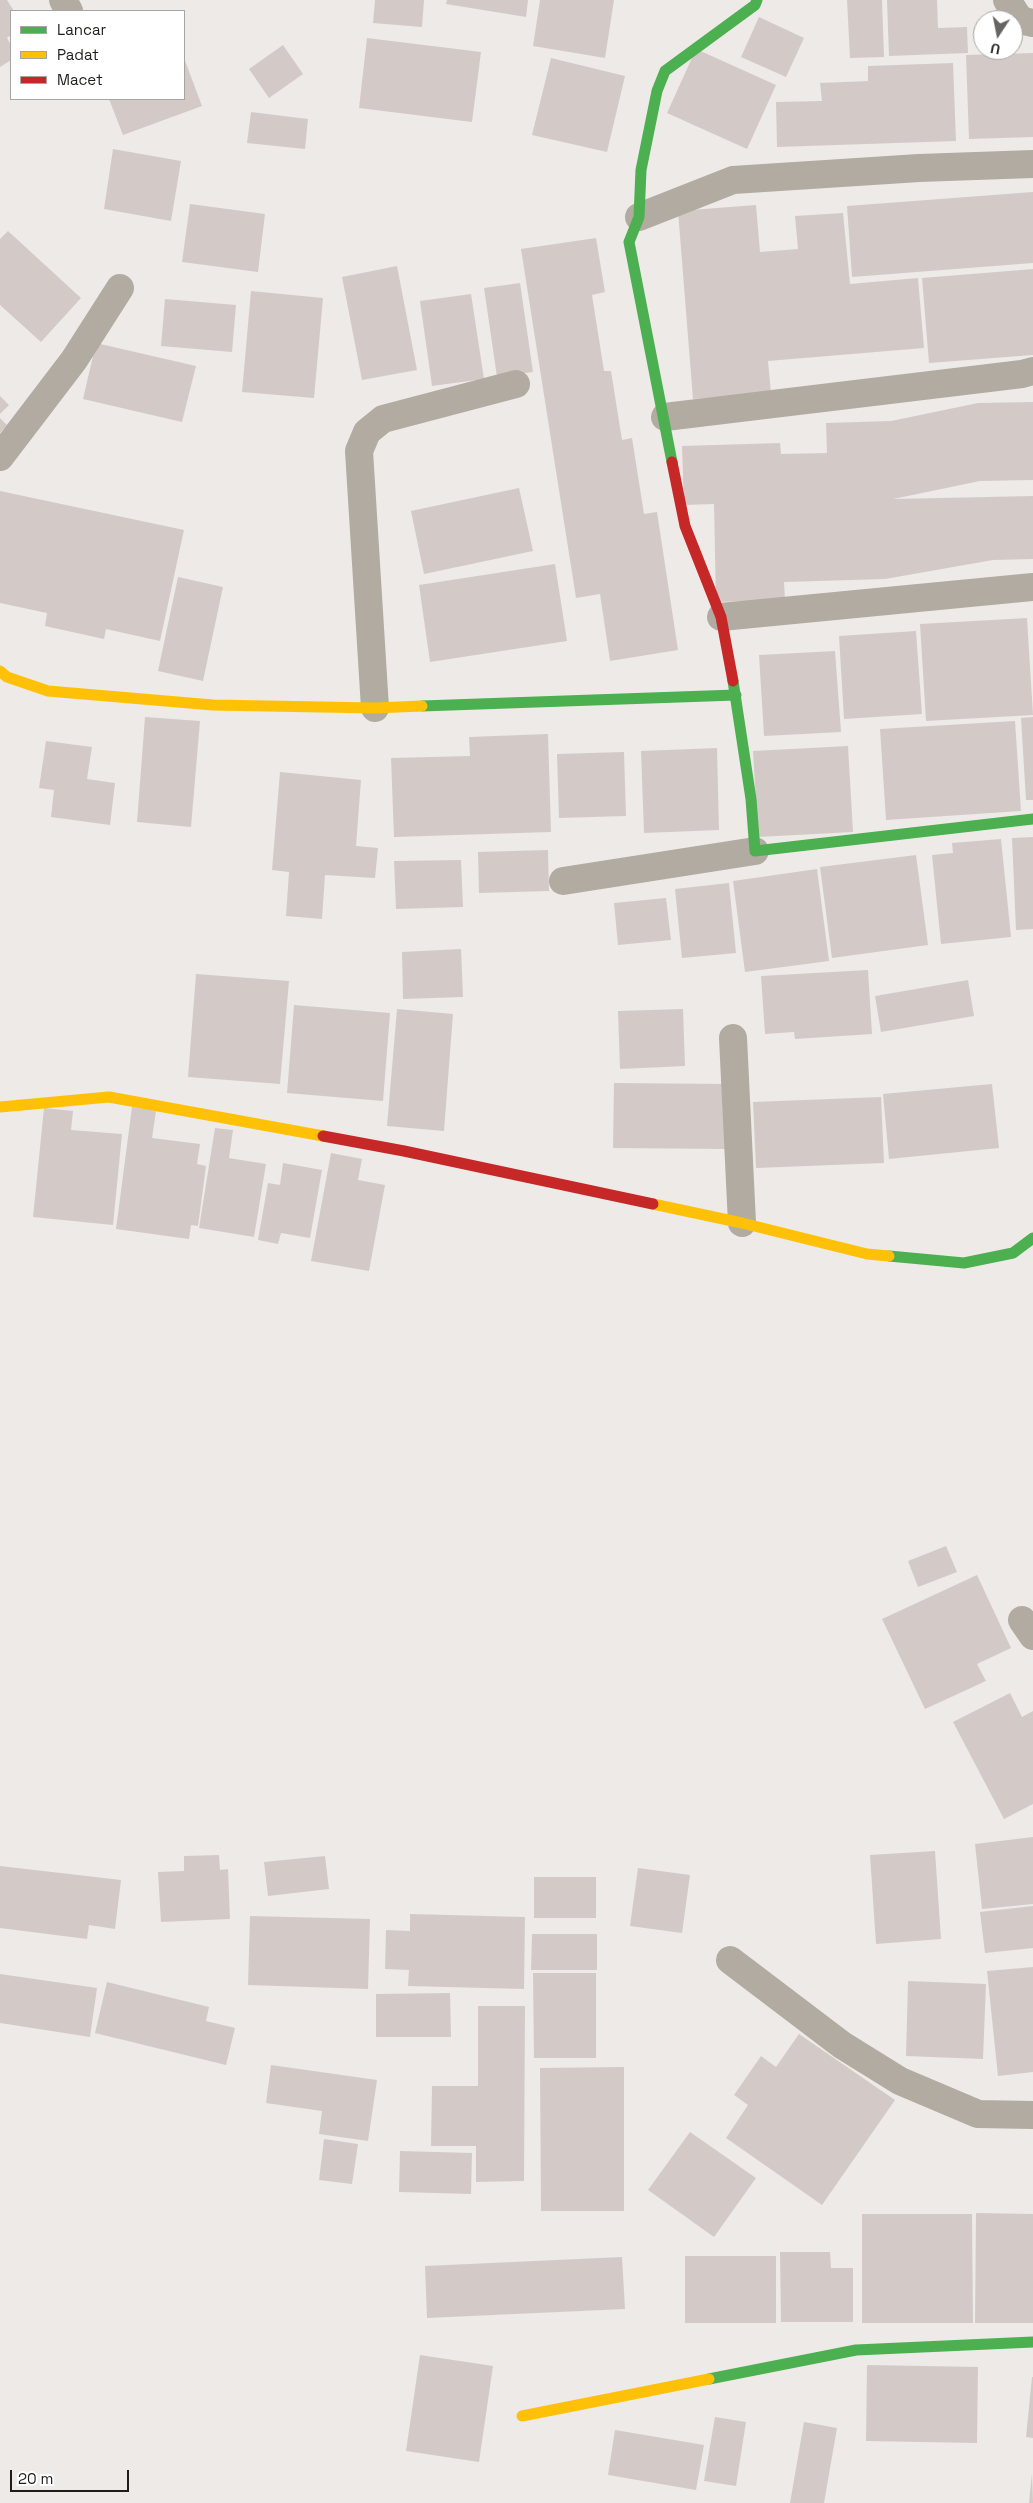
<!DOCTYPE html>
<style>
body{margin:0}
#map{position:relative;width:1033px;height:2503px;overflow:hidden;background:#edeae8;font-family:"Space Grotesk",sans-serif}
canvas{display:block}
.legend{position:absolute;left:10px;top:10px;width:175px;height:90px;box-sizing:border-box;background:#fff;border:1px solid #a5a5a4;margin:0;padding:6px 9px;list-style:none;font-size:15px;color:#1f1d1b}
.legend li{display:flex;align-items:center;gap:10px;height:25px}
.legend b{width:25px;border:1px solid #a5a5a4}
.north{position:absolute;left:973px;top:10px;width:50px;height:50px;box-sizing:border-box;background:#fff;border:1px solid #a5a5a4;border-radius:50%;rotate:191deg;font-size:14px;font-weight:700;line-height:20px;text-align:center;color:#1f1d1b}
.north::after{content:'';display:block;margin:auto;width:18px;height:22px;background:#676563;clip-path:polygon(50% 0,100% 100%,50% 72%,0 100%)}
.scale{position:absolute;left:10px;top:2470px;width:119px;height:22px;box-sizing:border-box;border:2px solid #1f1d1b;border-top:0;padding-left:6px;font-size:15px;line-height:18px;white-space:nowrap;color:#1f1d1b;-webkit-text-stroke:4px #fff;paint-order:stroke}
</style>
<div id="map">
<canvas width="1033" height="2503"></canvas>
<ul class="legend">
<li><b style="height:6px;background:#4caf50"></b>Lancar</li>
<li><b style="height:6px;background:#ffc107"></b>Padat</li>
<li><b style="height:6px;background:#c62828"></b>Macet</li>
</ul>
<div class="north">U</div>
<div class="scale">20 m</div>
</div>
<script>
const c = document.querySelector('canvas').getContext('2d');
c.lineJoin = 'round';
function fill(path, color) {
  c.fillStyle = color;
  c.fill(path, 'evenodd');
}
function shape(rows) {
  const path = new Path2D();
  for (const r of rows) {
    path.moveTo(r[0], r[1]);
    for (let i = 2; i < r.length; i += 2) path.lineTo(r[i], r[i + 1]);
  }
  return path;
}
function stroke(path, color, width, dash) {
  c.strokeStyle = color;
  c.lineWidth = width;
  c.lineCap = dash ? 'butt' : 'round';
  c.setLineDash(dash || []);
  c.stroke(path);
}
fill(shape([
 [0,0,7,0,14,11,11,11,11,35,7,38,11,45,11,60,0,67],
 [375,0,424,0,422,27,373,23],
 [447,0,528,0,526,17,446,4],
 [540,0,614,0,605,58,533,46],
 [847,0,882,0,884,57,850,58],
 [887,0,937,0,938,28,967,27,968,53,889,56],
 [759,17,804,38,786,77,741,57],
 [367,38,481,52,472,122,359,108],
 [283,45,303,74,269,98,249,69],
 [696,49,776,85,747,149,667,113],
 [1033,53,1033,137,969,139,966,55],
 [184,58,202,106,123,135,109,99,184,99],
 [551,58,625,76,607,152,532,135],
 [953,63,956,141,777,147,776,102,822,101,820,83,868,81,868,66],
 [251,112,308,119,305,149,247,143],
 [113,149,181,161,171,221,104,209],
 [1033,192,1033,263,852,277,847,206],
 [190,204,265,214,258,272,182,262],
 [756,205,760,252,798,249,795,216,843,213,850,284,918,278,924,348,768,361,771,393,693,399,678,211],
 [8,231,81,298,41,342,0,305,0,239],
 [596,238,605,292,592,295,604,371,611,371,622,440,632,438,644,514,657,512,678,650,610,661,600,594,576,598,521,249],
 [397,266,417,370,362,380,342,277],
 [1033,269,1033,355,929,363,922,278],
 [520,283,533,372,497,377,484,288],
 [251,291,323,298,314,398,242,392],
 [471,294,484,379,432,386,420,301],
 [165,299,236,305,232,352,161,346],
 [96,343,196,366,182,422,83,399],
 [0,396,9,405,0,414],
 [1033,402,1033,480,980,481,893,499,1033,496,1033,559,993,560,885,579,784,582,785,600,716,602,714,504,684,505,682,446,780,443,781,454,827,453,826,423,891,421,978,403],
 [0,418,7,425,0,433],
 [519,488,533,551,424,574,411,511],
 [0,491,184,530,160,641,106,629,104,639,45,626,47,613,0,603],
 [555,564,567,641,430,662,419,585],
 [178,577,223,587,203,681,158,671],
 [1027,618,1033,715,926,721,920,624],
 [916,631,922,714,844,719,839,636],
 [835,651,841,732,764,736,759,655],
 [145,717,200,721,191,827,137,822],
 [1033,717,1033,800,1026,800,1021,718],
 [1015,721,1021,811,886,820,880,729],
 [548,734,551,832,394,837,391,758,470,756,469,737],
 [46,741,92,747,87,779,115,783,110,825,51,817,54,790,39,788],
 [848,746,853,832,758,837,753,751],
 [717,748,719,830,644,833,641,751],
 [624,752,626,816,559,818,557,754],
 [280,772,361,780,356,846,378,848,375,878,325,875,322,919,286,916,289,872,272,870],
 [1033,837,1033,929,1016,930,1012,838],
 [1001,839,1011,937,941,944,932,855,953,853,952,843],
 [548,850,549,891,479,893,478,852],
 [916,855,928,945,832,958,820,867],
 [461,860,463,907,396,909,394,861],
 [817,869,829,961,745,972,733,881],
 [729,883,736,953,682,958,675,889],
 [666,898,671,940,618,945,614,903],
 [461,949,463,997,403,999,402,952],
 [868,970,872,1034,795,1039,794,1032,765,1034,761,976],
 [196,974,289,981,280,1084,188,1077],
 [968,980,974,1016,881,1032,875,996],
 [294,1005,390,1013,383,1101,287,1093],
 [397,1009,453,1014,444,1131,387,1126],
 [683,1009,685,1066,620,1069,618,1011],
 [614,1083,730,1084,729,1149,613,1148],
 [992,1084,999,1148,889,1159,883,1094],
 [881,1097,884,1163,756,1168,753,1102],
 [132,1107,156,1111,152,1138,200,1144,197,1164,206,1166,198,1226,191,1225,189,1239,116,1229],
 [44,1108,73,1111,71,1130,122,1134,113,1225,33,1217],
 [215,1128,233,1130,229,1158,266,1164,254,1237,199,1228],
 [331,1153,362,1159,358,1180,385,1185,369,1271,311,1261],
 [283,1163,322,1170,310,1238,281,1233,278,1244,258,1240,268,1183,280,1185],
 [946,1546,957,1572,918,1587,908,1561],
 [977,1575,1011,1648,977,1664,986,1681,925,1709,882,1619],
 [1010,1693,1022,1717,1033,1711,1033,1804,1004,1819,953,1722],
 [1033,1837,1033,1904,982,1909,975,1844],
 [935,1851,941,1939,876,1944,870,1855],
 [219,1855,220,1870,228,1869,230,1919,161,1922,158,1872,184,1871,184,1856],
 [325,1856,329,1889,268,1896,264,1862],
 [0,1866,121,1880,115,1929,89,1925,87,1939,0,1928],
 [638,1868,690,1875,682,1933,630,1926],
 [534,1877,596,1877,596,1918,534,1918],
 [1033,1906,1033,1948,985,1953,980,1912],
 [410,1914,525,1917,524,1989,408,1986,409,1970,385,1969,386,1930,410,1931],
 [250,1916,370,1919,368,1989,248,1985],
 [532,1934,597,1934,597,1970,531,1970],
 [1033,1967,1033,2072,998,2076,987,1971],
 [533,1973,596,1973,596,2058,534,2058],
 [0,1974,97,1988,90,2037,0,2023],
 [908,1981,986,1984,983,2059,906,2056],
 [107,1982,209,2007,206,2021,235,2028,226,2065,95,2033],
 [450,1993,451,2037,376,2037,376,1994],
 [478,2006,525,2006,524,2181,476,2182,476,2146,431,2146,432,2086,478,2086],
 [799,2034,895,2100,822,2205,726,2138,748,2105,734,2095,761,2056,776,2067],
 [271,2065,377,2080,368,2141,319,2134,322,2111,266,2103],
 [624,2067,624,2211,541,2211,540,2068],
 [690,2132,756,2178,714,2237,648,2190],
 [324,2139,358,2144,352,2184,319,2180],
 [400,2151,472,2153,471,2194,399,2192],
 [976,2213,1033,2214,1033,2323,975,2323],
 [862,2214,972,2214,973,2323,862,2323],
 [780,2252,830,2252,831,2268,853,2268,853,2322,781,2322],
 [685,2256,776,2256,776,2323,685,2323],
 [622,2257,625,2309,427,2318,425,2266],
 [420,2355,493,2366,479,2462,406,2451],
 [867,2365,978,2367,977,2443,866,2441],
 [1032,2377,1033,2377,1033,2438,1026,2437],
 [715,2417,746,2422,736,2486,704,2481],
 [804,2422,837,2428,824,2503,790,2503],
 [615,2430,704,2445,696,2490,608,2475],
 [1032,2473,1033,2503,1029,2503]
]), '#d3cac8');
stroke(shape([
 [63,0,69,11],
 [1007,0,1020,20,1033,23],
 [639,217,733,180,919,168,1033,164],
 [665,417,1022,374,1033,371],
 [0,457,74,360,120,288],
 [721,617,1033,587],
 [375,708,359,451,367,432,383,419,516,384],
 [563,881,755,851],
 [733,1038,742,1223],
 [1022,1620,1033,1636],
 [730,1960,842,2045,900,2081,978,2114,1033,2115]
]), '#b1aba1', 28);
stroke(shape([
 [672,462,629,242,639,217,641,170,657,91,665,71,755,5,757,0],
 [733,681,751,799,755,851,1033,819],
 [422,706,736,695],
 [889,1256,964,1263,1013,1253,1033,1238],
 [709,2379,856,2350,1033,2342]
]), '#4caf50', 11);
stroke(shape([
 [0,671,7,677,48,691,213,705,375,708,422,706],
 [0,1107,109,1097,323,1136],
 [653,1204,742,1223,867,1254,889,1256],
 [522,2416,709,2379]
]), '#ffc107', 11);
stroke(shape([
 [672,462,685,526,721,617,733,681],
 [323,1136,404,1151,653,1204]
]), '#c62828', 11);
</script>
